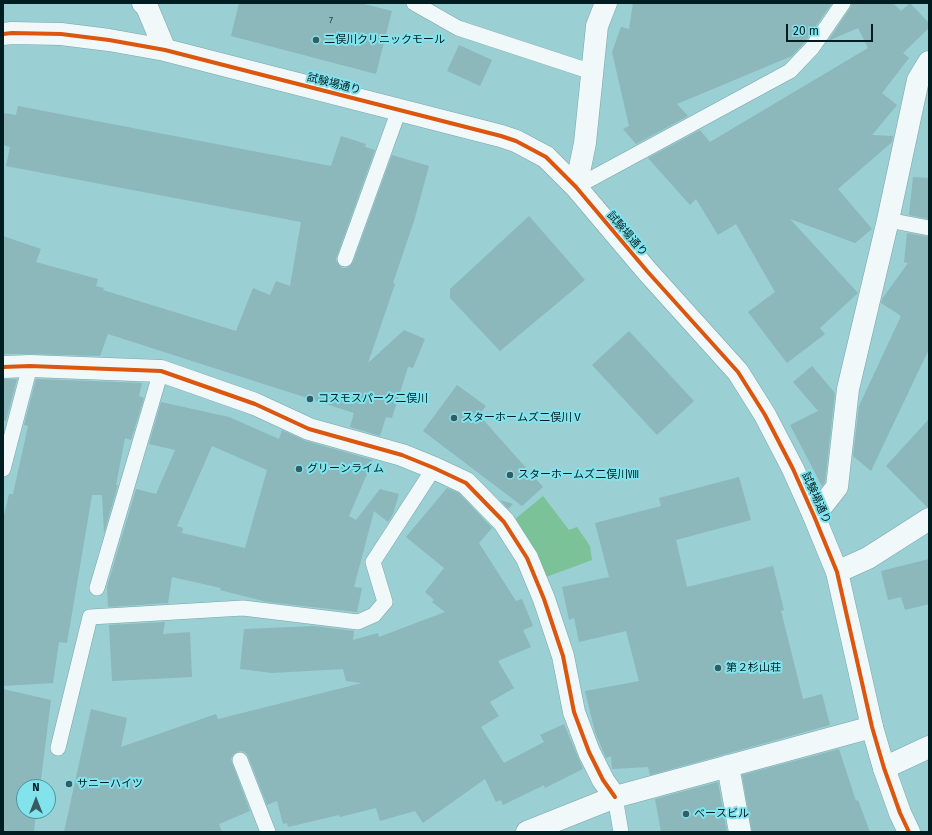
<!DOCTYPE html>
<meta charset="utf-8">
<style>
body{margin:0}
#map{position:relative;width:932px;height:835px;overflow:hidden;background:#9acfd4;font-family:"Fira Sans",sans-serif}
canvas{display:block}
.frame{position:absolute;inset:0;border:4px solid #001d21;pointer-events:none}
.north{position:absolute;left:16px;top:779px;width:40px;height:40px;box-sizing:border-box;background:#82e3ed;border:1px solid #4e949b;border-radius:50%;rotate:0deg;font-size:11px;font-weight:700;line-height:16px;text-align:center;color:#001d21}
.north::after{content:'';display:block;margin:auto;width:14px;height:18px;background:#365b60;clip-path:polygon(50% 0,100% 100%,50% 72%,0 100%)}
.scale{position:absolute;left:786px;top:24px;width:87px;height:18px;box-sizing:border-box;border:2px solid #001d21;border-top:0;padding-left:5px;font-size:12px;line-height:14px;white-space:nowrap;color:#001d21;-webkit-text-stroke:3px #82e3ed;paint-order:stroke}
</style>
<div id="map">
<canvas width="932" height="835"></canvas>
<div class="frame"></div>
<div class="north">N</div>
<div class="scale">20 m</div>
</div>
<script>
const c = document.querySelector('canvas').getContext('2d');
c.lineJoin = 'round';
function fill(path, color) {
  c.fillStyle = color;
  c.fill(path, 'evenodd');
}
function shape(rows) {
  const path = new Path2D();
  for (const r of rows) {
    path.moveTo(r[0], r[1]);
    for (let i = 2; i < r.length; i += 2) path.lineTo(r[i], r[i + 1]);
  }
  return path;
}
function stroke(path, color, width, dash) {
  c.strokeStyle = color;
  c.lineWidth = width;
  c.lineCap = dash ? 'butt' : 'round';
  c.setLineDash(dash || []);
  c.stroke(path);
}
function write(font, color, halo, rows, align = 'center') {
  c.font = font + ' "Fira Sans","Noto Sans JP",sans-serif';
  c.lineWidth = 4;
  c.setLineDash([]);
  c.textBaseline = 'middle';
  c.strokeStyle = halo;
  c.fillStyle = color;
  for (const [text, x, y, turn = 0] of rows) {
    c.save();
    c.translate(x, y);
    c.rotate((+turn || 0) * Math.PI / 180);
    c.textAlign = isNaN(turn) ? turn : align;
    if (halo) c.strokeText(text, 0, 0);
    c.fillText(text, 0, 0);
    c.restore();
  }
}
fill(shape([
 [543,496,569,530,577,527,590,546,592,560,546,577,514,520]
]), '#7cc298');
fill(shape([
 [239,3,360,3,392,11,376,74,231,36],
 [633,3,832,3,805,42,792,56,677,104,688,116,636,144,623,129,629,126,612,52,621,27,629,29],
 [852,3,893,3,901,11,910,3,929,23,929,28,903,53,909,58,882,93,897,105,872,135,893,136,892,142,838,189,872,229,855,243,790,219,858,293,820,328,825,334,787,363,748,312,775,292,736,224,718,235,696,199,690,205,648,158,700,130,710,142,868,48,858,28,828,41,850,8],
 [459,45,492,60,480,86,447,71],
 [18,106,331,166,341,136,366,144,365,147,375,150,337,256,336,260,338,264,342,268,346,268,350,266,353,262,392,155,429,166,414,221,393,283,395,284,368,363,404,330,425,339,413,368,408,367,392,418,386,417,380,436,350,427,354,413,108,334,100,356,30,354,3,354,3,236,41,249,36,262,98,279,96,286,104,288,103,290,236,331,253,288,270,295,276,281,290,286,301,222,6,166,10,147,3,145,3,113,16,115],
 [913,177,929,178,929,219,909,215],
 [529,216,585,280,500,351,450,298,450,289],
 [907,233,929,237,929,349,871,471,853,456,859,406,901,316,881,303,882,299,908,263,904,262],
 [629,331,694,401,657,435,592,365],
 [812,366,835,393,825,482,822,486,790,425,818,411,793,382],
 [3,379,17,379,6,421,3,420],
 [36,379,142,383,139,396,144,398,131,440,125,438,116,485,118,485,104,533,102,495,92,495,67,643,59,642,53,683,3,686,3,520,9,494,13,494,28,426,24,425],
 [457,385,486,406,479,415,543,487,522,506,423,431],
 [161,402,229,417,279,439,282,430,306,441,373,460,349,516,356,520,380,489,399,494,393,514,388,522,374,511,354,587,362,588,357,612,267,602,220,590,221,588,172,577,168,603,108,607,107,587,136,489,156,494,175,450,149,444],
 [212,446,267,470,245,548,182,533,183,528,177,526],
 [929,419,929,507,927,507,886,466],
 [739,477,751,520,676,540,687,587,773,566,784,610,781,611,803,699,822,694,830,725,650,775,648,767,612,769,611,756,606,758,595,732,585,691,639,681,626,631,579,642,574,618,569,620,562,587,609,577,595,523,661,506,659,498],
 [447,488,459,493,492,528,479,543,516,601,522,599,533,626,523,630,531,647,498,661,514,688,490,702,499,716,481,727,504,763,544,742,540,735,564,724,583,769,545,788,544,785,503,805,501,800,496,802,485,779,423,823,415,811,380,821,376,808,340,817,339,815,288,827,287,823,283,824,277,801,267,805,248,756,246,753,242,751,237,752,233,755,231,758,232,763,250,811,219,824,222,832,64,832,91,709,127,718,121,747,216,714,218,719,362,683,346,681,343,669,272,673,240,669,244,629,314,626,354,631,353,640,378,633,379,637,445,612,432,602,434,600,425,592,444,568,406,537],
 [500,500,513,504,508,509],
 [929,559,929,604,905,610,901,597,888,600,881,571],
 [165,622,163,634,190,632,192,677,112,681,109,625],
 [3,689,51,700,40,787,24,787,24,811,36,811,34,832,3,832],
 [839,749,856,801,858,800,870,832,752,832,742,775],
 [718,782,727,832,661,832,655,799]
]), '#8cb7bb');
const service = shape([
 [414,3,458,28,592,72],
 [576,187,790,71,812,48,843,3],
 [888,220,929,228],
 [345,259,399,110],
 [3,469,30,366],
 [97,588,161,371],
 [58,748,90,617,243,608,358,622,374,615,385,602,373,562,434,468],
 [240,760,268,832],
 [615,797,621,832]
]);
const minor = shape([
 [3,367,30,366,161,371,255,404,309,429,402,455,434,468,466,483,504,522,527,558,544,599,563,656,574,712,589,752,603,780,615,797],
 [814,516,837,487,848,389,888,220,918,80,929,62],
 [837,572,868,558,929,519],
 [728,766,740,832],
 [884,768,929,747],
 [527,832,615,797,872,727]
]);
const tertiary = shape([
 [143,3,147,7,165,50],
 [3,34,12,33,61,34,109,40,165,50,501,136,516,141,546,157,576,187,647,271,738,372,765,415,793,469,814,516,837,572,872,727,884,768,900,813,909,832],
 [576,187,585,143,597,26,606,3]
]);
stroke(service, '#7aa6aa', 16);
stroke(minor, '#7aa6aa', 23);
stroke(tertiary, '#7aa6aa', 23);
stroke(service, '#f0f8f9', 15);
stroke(minor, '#f0f8f9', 22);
stroke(tertiary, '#f0f8f9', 22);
stroke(shape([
 [3,34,12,33,61,34,109,40,165,50,501,136,516,141,546,157,576,187,647,271,738,372,765,415,793,469,814,516,837,572,872,727,884,768,900,813,909,832],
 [3,367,30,366,161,371,255,404,309,429,402,455,434,468,466,483,504,522,527,558,544,599,563,656,574,712,589,752,603,780,615,797]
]), '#dc560d', 4);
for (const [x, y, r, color] of [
 [316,40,4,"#365b60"],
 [310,399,4,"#365b60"],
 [454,418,4,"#365b60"],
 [299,469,4,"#365b60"],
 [510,475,4,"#365b60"],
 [718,668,4,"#365b60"],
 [69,784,4,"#365b60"],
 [686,814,4,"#365b60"]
]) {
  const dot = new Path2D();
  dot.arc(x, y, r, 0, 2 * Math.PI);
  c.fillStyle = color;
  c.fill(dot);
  stroke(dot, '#82e3ed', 1.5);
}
write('9px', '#244448', null, [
 ["7",331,20]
]);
write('11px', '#001d21', '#82e3ed', [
 ["二俣川クリニックモール",324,40],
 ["コスモスパーク二俣川",318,399],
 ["スターホームズ二俣川Ⅴ",462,418],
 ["グリーンライム",307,469],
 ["スターホームズ二俣川Ⅷ",518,475],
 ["第２杉山荘",726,668],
 ["サニーハイツ",77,784],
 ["ベースビル",694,814]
], 'left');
write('11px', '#001d21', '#82e3ed', [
 ["試験場通り",334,84,14],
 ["試験場通り",627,234,49],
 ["試験場通り",816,498,66]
]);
</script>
